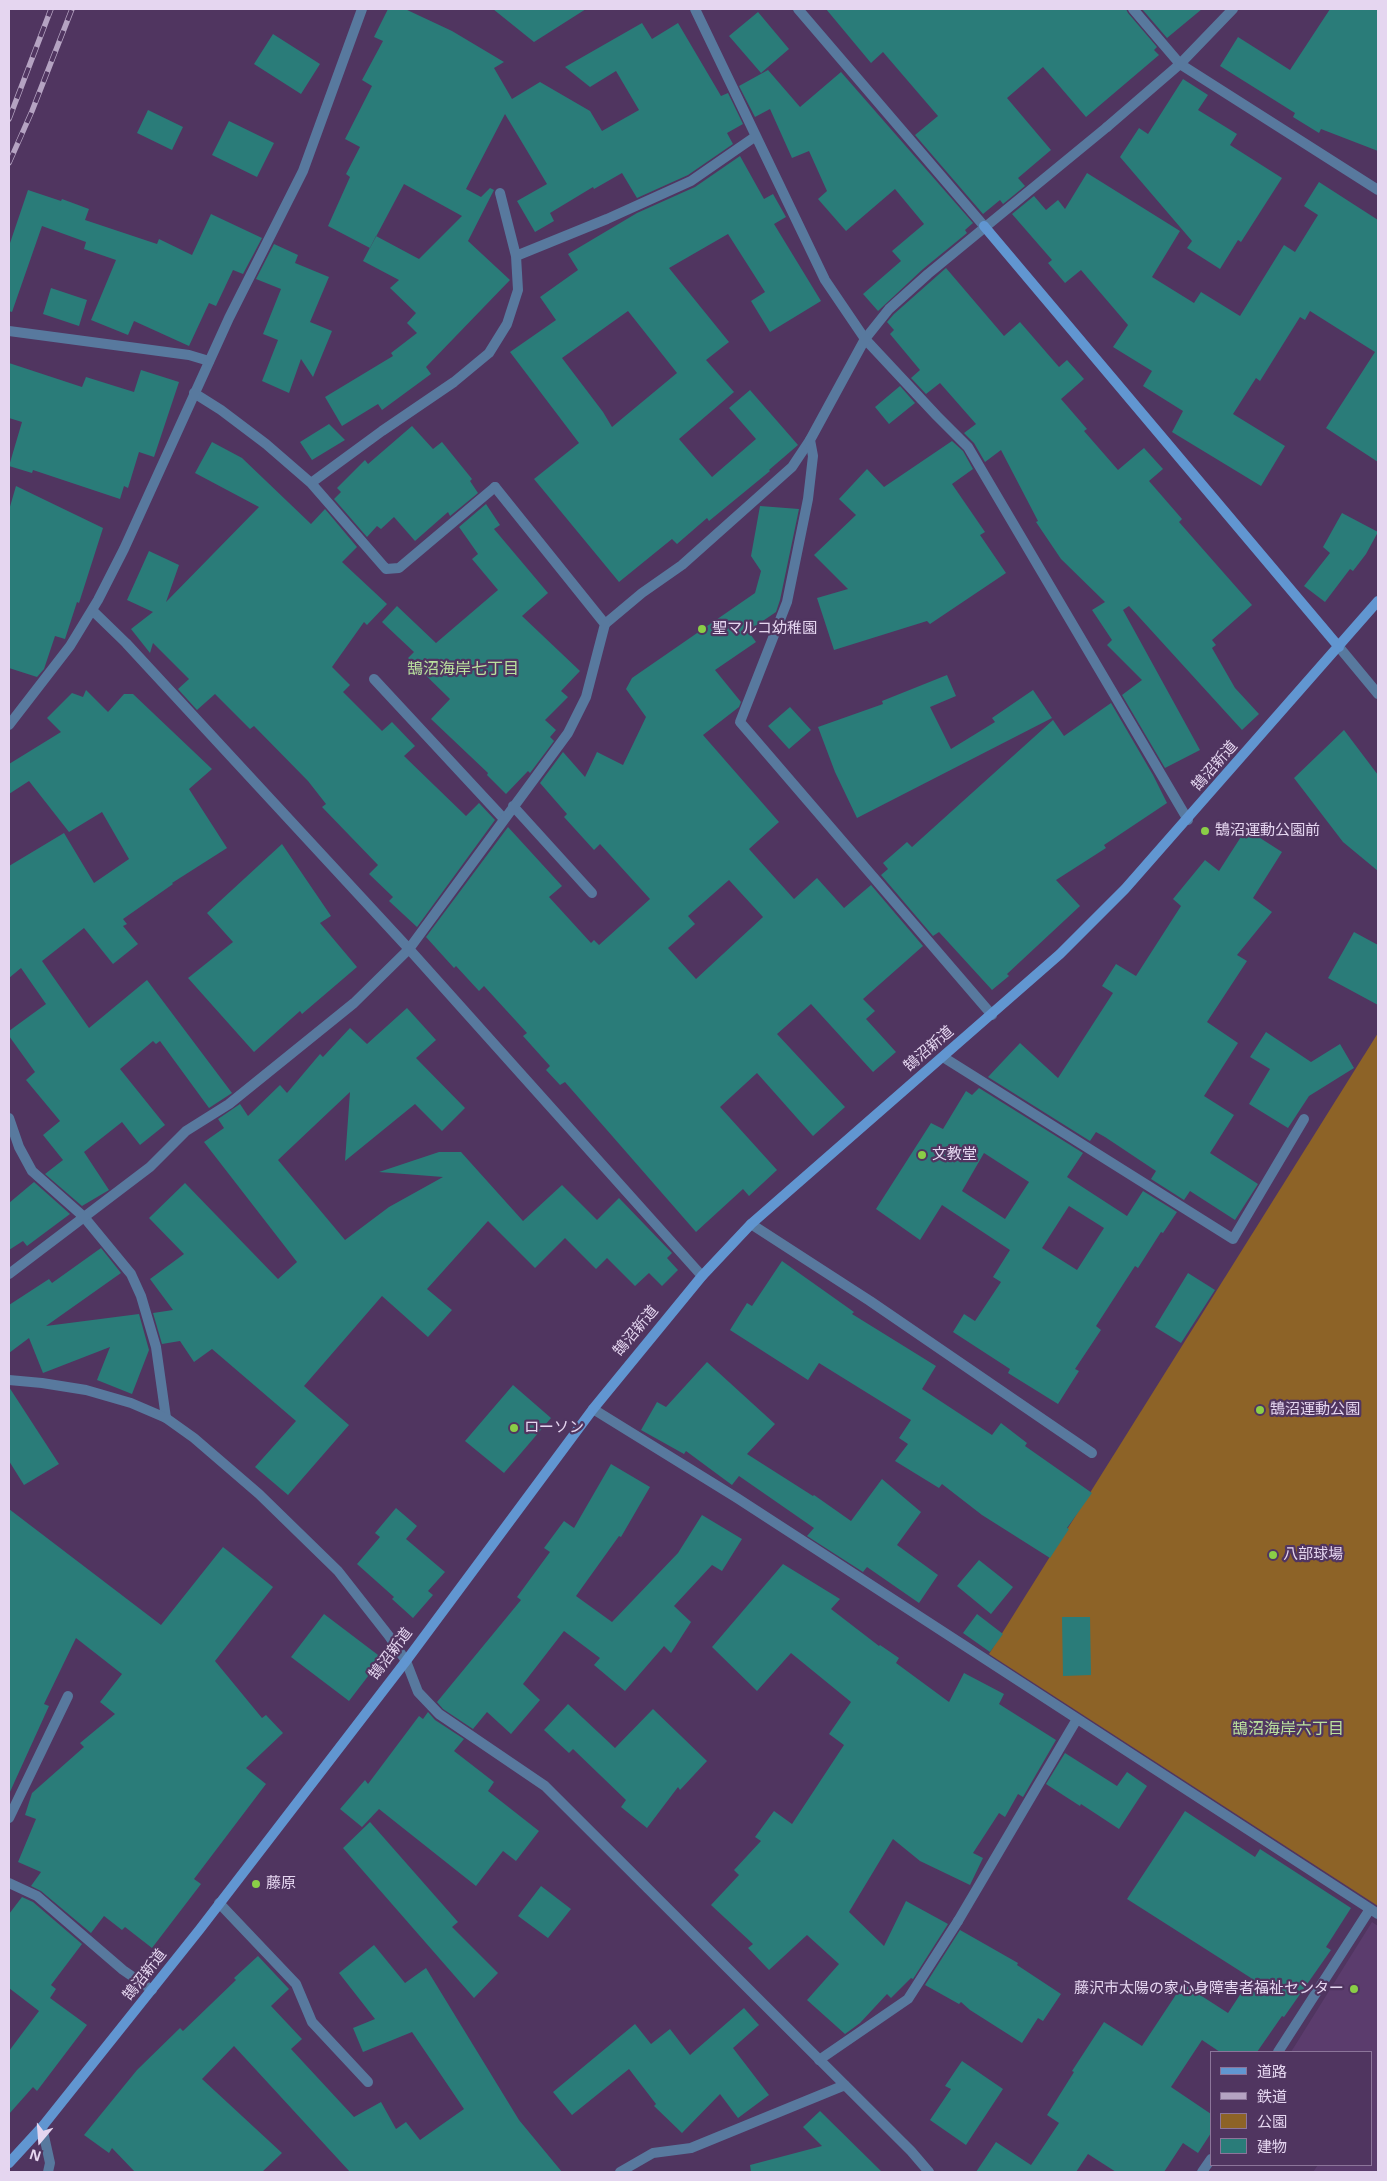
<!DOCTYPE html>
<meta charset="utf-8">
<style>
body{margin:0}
#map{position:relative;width:1387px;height:2181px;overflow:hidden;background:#503560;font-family:"Open Sans","Noto Sans JP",sans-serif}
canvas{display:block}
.frame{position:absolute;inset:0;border:10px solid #e5d6f0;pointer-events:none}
.legend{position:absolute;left:1210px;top:2051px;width:162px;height:115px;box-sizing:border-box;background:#503560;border:1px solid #8c759a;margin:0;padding:6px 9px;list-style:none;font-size:15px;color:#e5d6f0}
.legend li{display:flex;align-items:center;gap:10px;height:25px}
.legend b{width:25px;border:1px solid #8c759a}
.north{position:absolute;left:15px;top:2116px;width:50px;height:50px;-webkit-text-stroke:4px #503560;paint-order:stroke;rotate:198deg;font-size:14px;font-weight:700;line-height:20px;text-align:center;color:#e5d6f0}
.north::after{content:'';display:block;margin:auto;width:18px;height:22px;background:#e5d6f0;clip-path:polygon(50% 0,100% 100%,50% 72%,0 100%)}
</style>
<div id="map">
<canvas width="1387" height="2181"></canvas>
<div class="frame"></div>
<ul class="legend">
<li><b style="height:6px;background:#6196d1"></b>道路</li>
<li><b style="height:6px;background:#b5a3c2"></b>鉄道</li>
<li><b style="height:14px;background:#8d6327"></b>公園</li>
<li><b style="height:14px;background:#2a7c79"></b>建物</li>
</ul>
<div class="north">N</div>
</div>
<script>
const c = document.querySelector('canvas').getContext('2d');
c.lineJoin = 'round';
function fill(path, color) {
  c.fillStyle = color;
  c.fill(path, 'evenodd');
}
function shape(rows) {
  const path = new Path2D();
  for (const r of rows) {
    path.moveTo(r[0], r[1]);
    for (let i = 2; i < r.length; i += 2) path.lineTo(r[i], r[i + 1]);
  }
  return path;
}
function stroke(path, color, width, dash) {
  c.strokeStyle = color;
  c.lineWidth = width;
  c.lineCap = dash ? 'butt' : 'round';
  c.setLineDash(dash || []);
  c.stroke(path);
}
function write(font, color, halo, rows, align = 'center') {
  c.font = font + ' "Open Sans","Noto Sans JP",sans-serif';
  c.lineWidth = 4.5;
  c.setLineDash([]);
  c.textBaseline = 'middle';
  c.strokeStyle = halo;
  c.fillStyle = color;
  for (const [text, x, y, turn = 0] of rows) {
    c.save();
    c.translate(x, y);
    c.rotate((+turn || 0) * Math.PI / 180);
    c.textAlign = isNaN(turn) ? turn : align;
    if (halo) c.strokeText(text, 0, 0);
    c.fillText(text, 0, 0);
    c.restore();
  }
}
fill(shape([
 [1372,1922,1378,1926,1378,2172,1313,2172,1318,2165,1371,2165,1371,2052,1291,2052]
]), '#5b3c6d');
fill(shape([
 [1378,1033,1378,1906,989,1654]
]), '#8d6327');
fill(shape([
 [388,9,405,9,452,31,504,62,494,68,512,99,540,82,590,111,602,131,639,110,616,71,590,87,565,67,642,23,652,39,678,23,721,96,728,93,743,124,727,133,733,144,688,175,637,198,622,173,594,189,593,187,550,213,554,221,535,232,517,201,547,184,505,114,466,189,481,197,490,188,494,190,468,241,510,280,426,367,431,374,382,410,378,404,342,426,325,397,393,356,391,353,417,333,407,323,416,313,390,288,399,280,363,261,376,236,419,259,462,216,404,184,370,248,328,226,350,177,346,174,360,147,345,139,372,86,362,80,383,41,374,37],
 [493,9,586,9,534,42],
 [826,9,1126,9,1128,13,1157,47,1154,50,1159,55,1086,117,1043,67,1007,98,1051,150,1018,178,1025,186,1003,204,1000,200,983,214,915,135,938,116,883,52,871,63],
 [1142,9,1202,9,1167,38],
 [1330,9,1378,9,1378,151,1321,129,1319,133,1293,117,1295,113,1220,66,1238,37,1290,70],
 [758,12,789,49,761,73,729,36],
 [273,34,320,64,301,94,254,64],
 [768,70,800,107,841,72,973,223,965,230,967,233,923,269,878,311,863,294,901,261,892,251,924,224,895,189,846,231,818,199,827,191,809,151,792,158,770,109,755,117,739,86],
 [1183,79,1208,95,1198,110,1237,134,1230,145,1282,178,1241,242,1238,240,1220,269,1187,248,1192,241,1120,157,1139,128,1148,134],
 [148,110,183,127,172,150,137,133],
 [229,121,274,143,257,177,212,155],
 [740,156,764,199,773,194,786,217,774,224,821,301,770,332,751,301,765,292,728,234,669,268,729,342,706,360,734,392,679,439,712,477,756,439,729,408,750,390,798,445,769,470,770,471,709,521,707,518,677,544,672,539,619,582,534,479,579,443,510,352,556,320,540,297,578,270,568,254,637,213,695,187],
 [628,311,677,373,612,427,603,412,562,358],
 [1087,173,1180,231,1152,277,1194,303,1201,292,1240,316,1284,245,1295,252,1318,215,1304,206,1319,182,1378,220,1378,462,1326,428,1375,352,1310,311,1305,320,1300,317,1260,381,1256,378,1233,414,1285,446,1261,486,1172,432,1183,411,1143,386,1152,371,1113,347,1128,325,1081,270,1065,283,1048,263,1052,260,1012,214,1034,196,1046,210,1058,200,1065,209],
 [28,190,61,201,62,199,89,209,85,220,157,244,159,239,192,255,211,214,262,238,243,274,233,270,216,306,209,303,189,346,134,321,128,335,91,320,116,260,84,249,86,242,42,226,12,312,9,311,9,246],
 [274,244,298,255,295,263,329,277,310,322,332,331,313,377,301,359,289,393,262,381,278,340,263,334,281,289,256,279],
 [946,268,1004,336,1020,322,1059,367,1067,360,1084,379,1061,399,1087,429,1084,431,1118,470,1144,448,1163,469,1149,481,1182,519,1179,522,1252,605,1212,640,1216,645,1212,648,1235,688,1259,714,1242,730,1129,606,1123,610,1200,750,1165,768,1122,695,1142,680,1107,645,1112,640,1092,610,1105,602,1061,559,1036,522,1038,521,1001,450,985,462,974,443,964,433,976,424,940,383,926,394,911,378,920,370,890,334,894,330,887,322,894,314],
 [51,288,87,300,79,326,43,314],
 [9,363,82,387,86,377,134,392,141,370,179,382,154,457,139,452,128,488,124,486,120,499,33,470,32,473,9,466,22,422,9,418],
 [900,386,915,403,889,424,875,407],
 [329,424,345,440,312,460,300,442],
 [412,426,433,449,442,442,472,479,470,481,478,493,450,516,448,512,415,541,394,517,381,529,377,526,367,537,334,499,341,492,337,488,365,460,368,464],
 [952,441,963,451,973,469,952,484,985,532,980,535,1006,573,930,624,927,621,834,650,817,598,848,589,814,555,856,515,839,499,867,469,884,487],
 [212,442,242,458,311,524,325,509,357,547,342,562,387,604,367,625,364,622,332,667,350,685,343,692,382,731,392,722,415,746,404,756,466,816,479,803,495,820,417,927,389,901,393,897,369,874,378,865,322,807,326,804,308,781,254,726,250,729,215,694,197,710,178,689,189,679,153,643,150,653,131,629,153,612,127,600,149,551,179,565,166,602,259,507,195,473],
 [16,486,103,528,79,603,77,602,65,639,55,636,44,669,37,677,9,668,9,510],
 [486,504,500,525,494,529,548,593,522,616,580,671,561,691,568,697,545,720,556,730,550,737,554,741,530,773,528,771,506,794,487,775,488,773,431,719,450,699,408,658,414,652,382,622,397,606,436,643,498,590,472,559,478,554,459,527],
 [760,506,799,509,780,600,776,612,748,631,756,642,715,670,741,702,739,707,703,735,779,822,749,849,794,899,817,878,844,908,871,885,923,946,863,999,875,1011,866,1019,896,1052,873,1072,811,1004,777,1034,845,1107,813,1136,757,1073,720,1107,777,1170,749,1196,743,1189,696,1232,565,1082,560,1085,546,1070,550,1066,523,1036,527,1033,484,986,479,991,456,966,454,968,426,937,508,827,562,886,549,897,591,943,594,940,599,945,650,899,600,844,594,850,564,817,567,814,540,783,563,752,585,777,597,752,623,765,646,717,626,689,632,678,755,593,761,571,751,556],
 [729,880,763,917,696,979,668,948,695,924,688,916],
 [1342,513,1378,532,1366,554,1353,571,1350,569,1325,602,1304,586,1330,553,1323,547],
 [947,675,956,696,930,707,951,749,995,722,992,718,1033,690,1052,718,857,818,835,772,818,727,883,704,882,701],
 [86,690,108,712,124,694,133,694,212,769,189,789,227,848,172,883,173,884,123,919,127,924,123,926,138,944,113,964,84,928,42,961,89,1028,147,980,232,1093,209,1108,160,1041,156,1044,153,1041,120,1069,165,1125,140,1145,122,1122,84,1152,109,1190,82,1206,45,1174,63,1160,43,1135,60,1121,26,1080,35,1072,9,1036,9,1031,46,1004,21,968,9,978,9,866,64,833,94,883,129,859,102,812,69,832,29,781,9,794,9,764,61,732,47,718,72,693,83,697],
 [1111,703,1153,775,1167,803,1104,845,1106,848,1056,880,1080,906,1007,974,1009,976,992,990,939,932,933,936,881,875,888,869,883,863,907,842,912,847,1053,720,1064,736],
 [790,707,811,730,789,749,768,726],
 [1344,730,1378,775,1378,871,1343,842,1294,778],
 [1246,829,1282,852,1253,898,1272,912,1237,955,1247,961,1207,1022,1238,1043,1204,1096,1234,1115,1210,1153,1258,1184,1235,1220,1190,1191,1184,1200,1151,1179,1156,1171,1105,1137,1096,1132,1090,1141,988,1077,1020,1043,1058,1078,1113,993,1102,986,1116,964,1136,976,1181,906,1173,899,1205,860,1219,871],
 [282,844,331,916,320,923,357,967,302,1014,300,1011,254,1052,188,978,233,942,207,913],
 [1354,932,1378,945,1378,1005,1328,978],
 [407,1008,436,1040,416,1058,465,1108,442,1131,415,1104,345,1161,350,1092,278,1160,345,1240,389,1207,443,1177,379,1172,439,1152,461,1152,523,1221,562,1185,597,1220,619,1198,672,1253,667,1258,678,1270,662,1286,649,1273,635,1286,607,1258,596,1269,565,1238,535,1268,488,1221,427,1289,452,1310,428,1337,382,1296,304,1386,349,1425,288,1495,255,1467,296,1421,212,1349,194,1362,180,1341,162,1344,153,1313,173,1310,150,1279,184,1254,149,1218,185,1183,278,1279,297,1262,204,1142,224,1128,218,1119,240,1104,248,1116,280,1085,287,1093,320,1054,323,1057,350,1028,367,1044],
 [1266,1032,1311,1062,1340,1044,1354,1068,1309,1096,1288,1128,1249,1104,1270,1069,1250,1057],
 [979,1088,1083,1153,1067,1177,1127,1216,1143,1191,1177,1212,1163,1233,1161,1232,1138,1268,1135,1266,1096,1326,1101,1330,1075,1369,1079,1371,1058,1404,1008,1373,1010,1369,953,1332,964,1314,975,1321,1001,1282,993,1277,1010,1250,942,1205,920,1240,876,1209,931,1123,943,1129,966,1091,972,1095],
 [984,1153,1029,1182,1005,1219,962,1191],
 [1069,1206,1104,1228,1077,1270,1042,1248],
 [34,1182,70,1214,27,1246,23,1241,9,1250,9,1203],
 [101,1248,121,1273,46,1326,139,1314,149,1350,132,1394,97,1380,110,1347,43,1373,29,1338,9,1353,9,1305,49,1279,52,1283],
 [782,1261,854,1312,852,1314,936,1366,922,1389,992,1435,1001,1423,1027,1443,1025,1446,1092,1493,1067,1528,1069,1529,1050,1558,982,1515,942,1484,939,1488,895,1461,908,1444,899,1438,911,1420,819,1363,808,1380,730,1330,747,1303,752,1306],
 [1188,1273,1215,1290,1181,1343,1155,1327],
 [707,1362,775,1424,747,1454,813,1496,814,1495,851,1521,882,1479,921,1512,897,1545,938,1575,919,1603,867,1567,863,1572,807,1536,814,1528,739,1476,732,1485,686,1451,684,1454,641,1430,657,1402,666,1407],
 [513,1385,551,1418,504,1473,465,1441],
 [9,1387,59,1464,24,1485,9,1461],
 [611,1464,650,1487,621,1537,619,1536,576,1596,612,1622,678,1553,702,1515,742,1539,722,1571,712,1565,674,1606,691,1622,671,1653,664,1646,625,1691,594,1665,600,1658,564,1631,523,1684,540,1700,511,1734,487,1712,473,1729,443,1709,437,1702,521,1600,517,1597,550,1552,544,1548,564,1521,574,1528],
 [396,1508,417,1526,406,1539,445,1572,428,1591,433,1595,413,1618,392,1599,394,1597,357,1564,380,1537,375,1533],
 [9,1509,161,1625,223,1547,273,1587,215,1661,262,1718,266,1715,283,1733,246,1768,266,1784,194,1879,201,1884,152,1948,125,1927,122,1930,104,1916,91,1933,41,1891,31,1886,41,1872,18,1862,36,1819,25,1815,32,1793,84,1747,80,1743,115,1714,100,1702,122,1674,76,1638,44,1704,49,1706,9,1794],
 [979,1560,1013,1587,991,1614,957,1586],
 [783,1564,840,1599,831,1609,879,1646,880,1645,899,1658,896,1663,949,1702,964,1673,1004,1694,999,1704,1056,1740,1023,1797,1018,1794,1005,1817,999,1813,973,1853,983,1858,970,1885,920,1861,893,1839,849,1912,884,1946,906,1901,948,1924,913,1979,911,1978,891,1998,887,1994,860,2023,845,2034,807,2000,839,1964,807,1935,769,1970,748,1948,753,1944,711,1905,739,1875,734,1870,761,1841,755,1837,774,1811,792,1824,844,1745,829,1734,851,1702,791,1653,757,1691,712,1647],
 [324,1614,382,1658,349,1701,291,1657],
 [977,1614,1003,1634,990,1652,963,1633],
 [1062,1617,1090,1617,1091,1675,1063,1676],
 [568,1704,615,1748,653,1709,707,1761,680,1790,678,1787,647,1828,621,1807,626,1800,573,1749,569,1753,544,1730],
 [428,1712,435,1720,464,1739,454,1751,494,1782,488,1791,539,1831,516,1861,503,1851,476,1886,379,1809,362,1827,340,1809,365,1780,368,1784,419,1716,423,1719],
 [1065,1753,1117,1786,1127,1772,1147,1786,1119,1829,1081,1804,1080,1806,1046,1784],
 [1185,1811,1255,1857,1260,1849,1351,1908,1326,1947,1331,1950,1284,2017,1282,2016,1257,2052,1220,2052,1202,2040,1171,2087,1211,2114,1211,2133,1198,2153,1183,2143,1164,2172,1116,2172,1088,2154,1076,2172,976,2172,996,2142,1031,2165,1059,2123,1047,2115,1074,2072,1072,2071,1104,2022,1142,2046,1183,1984,1228,2013,1251,1978,1127,1899],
 [370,1822,458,1922,452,1927,498,1973,474,1998,343,1848],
 [541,1886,571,1909,548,1938,518,1916],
 [22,1897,33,1902,82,1944,51,1985,56,1989,50,1998,87,2025,37,2091,33,2087,9,2114,9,2051,39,2011,9,1988,9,1914],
 [960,1930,1018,1963,1017,1965,1061,1994,1043,2021,1038,2018,1022,2043,970,2010,961,2002,959,2004,925,1985],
 [374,1945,405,1983,426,1968,519,2120,562,2172,350,2172,234,2046,202,2079,282,2153,262,2172,135,2172,112,2148,109,2153,84,2135,137,2070,180,2028,183,2031,236,1980,234,1978,258,1956,289,1989,271,2006,302,2039,291,2049,354,2117,381,2102,396,2129,406,2122,420,2140,464,2109,412,2032,363,2052,353,2028,375,2019,339,1973],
 [744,2008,759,2025,733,2048,769,2095,738,2118,720,2094,682,2133,654,2106,656,2104,629,2069,572,2115,553,2092,635,2024,651,2044,670,2029,690,2055],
 [962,2061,1003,2089,966,2145,930,2120,951,2089,945,2086],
 [820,2111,882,2172,751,2172,750,2165,822,2146,803,2127]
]), '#2a7c79');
stroke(shape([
 [695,9,825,280,865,339,937,416,968,447,1188,820],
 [1107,127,1180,64,1133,9],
 [516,256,607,219,691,181,756,136],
 [9,331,189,355,209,361],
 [194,393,221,410,266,444,311,483,382,431,454,382,489,353,507,324,518,290,516,256,500,193],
 [311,483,386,569,399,568,495,487],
 [605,624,642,593,682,565,792,467,810,440],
 [374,679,504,819],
 [943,1057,1233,1239,1304,1119],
 [84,1217,131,1274,141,1296,156,1347,166,1418],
 [9,1818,68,1696],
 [219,1903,296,1984,312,2022,368,2082],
 [819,2060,908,1999,958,1921]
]), '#58799e', 10);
stroke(shape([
 [798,9,984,226],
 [1233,9,1180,64,1378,190],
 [92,610,126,643,409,949,702,1276],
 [1339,647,1378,694],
 [9,725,70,646,98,600,124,549,229,318,303,171,362,9],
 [513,806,592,893],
 [992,1015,740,722,787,602,808,499,813,456,810,440,865,339,889,309,928,274,1107,127],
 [9,1118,19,1147,32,1171,84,1217],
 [751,1224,870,1301,1092,1453],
 [9,1274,150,1167,186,1131,229,1104,354,1003,409,949,568,733,586,697,605,624,495,487],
 [9,1380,42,1383,86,1390,131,1403,166,1418,194,1438,259,1494,338,1571,389,1636,406,1661,418,1692,439,1714,545,1786,911,2151,929,2172],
 [593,1409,737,1498,1378,1914],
 [9,1883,37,1896,123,1970,152,1990],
 [958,1921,1077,1719],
 [1278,2052,1370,1909],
 [42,2127,50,2163,48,2172],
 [620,2172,653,2153,691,2148,845,2085],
 [1202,2172,1211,2159]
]), '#58799e', 10);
stroke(shape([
 [984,226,1339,647],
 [9,2163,42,2127,200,1929,406,1661,593,1409,702,1276,751,1224,1060,954,1125,889,1378,601]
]), '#6196d1', 10);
const rail = shape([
 [9,119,51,9],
 [9,163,32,111,72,9]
]);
stroke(rail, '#b5a3c2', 5.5);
stroke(rail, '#503560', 4, [11]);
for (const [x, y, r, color] of [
 [702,629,5,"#8ace47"],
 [1205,831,5,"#8ace47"],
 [922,1155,5,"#8ace47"],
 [1260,1410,5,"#8ace47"],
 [514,1428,5,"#8ace47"],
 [1273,1555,5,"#8ace47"],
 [256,1884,5,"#8ace47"],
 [1354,1989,5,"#8ace47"]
]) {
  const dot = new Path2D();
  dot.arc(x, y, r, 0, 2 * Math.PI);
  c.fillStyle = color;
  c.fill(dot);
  stroke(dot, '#503560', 2);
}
write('15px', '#e5d6f0', '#503560', [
 ["聖マルコ幼稚園",712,629],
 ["鵠沼運動公園前",1215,831],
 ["文教堂",932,1155],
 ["鵠沼運動公園",1270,1410],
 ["ローソン",524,1428],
 ["八部球場",1283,1555],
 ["藤原",266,1884],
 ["藤沢市太陽の家心身障害者福祉センター",1344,1989,"right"]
], 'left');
write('15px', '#e5d6f0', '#503560', [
 ["鵠沼新道",1215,766,-49],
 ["鵠沼新道",929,1049,-41],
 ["鵠沼新道",636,1331,-50],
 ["鵠沼新道",391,1654,-53],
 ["鵠沼新道",145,1975,-52]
]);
write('16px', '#bae19d', '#503560', [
 ["鵠沼海岸七丁目",463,669],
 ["鵠沼海岸六丁目",1288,1729]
]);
</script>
